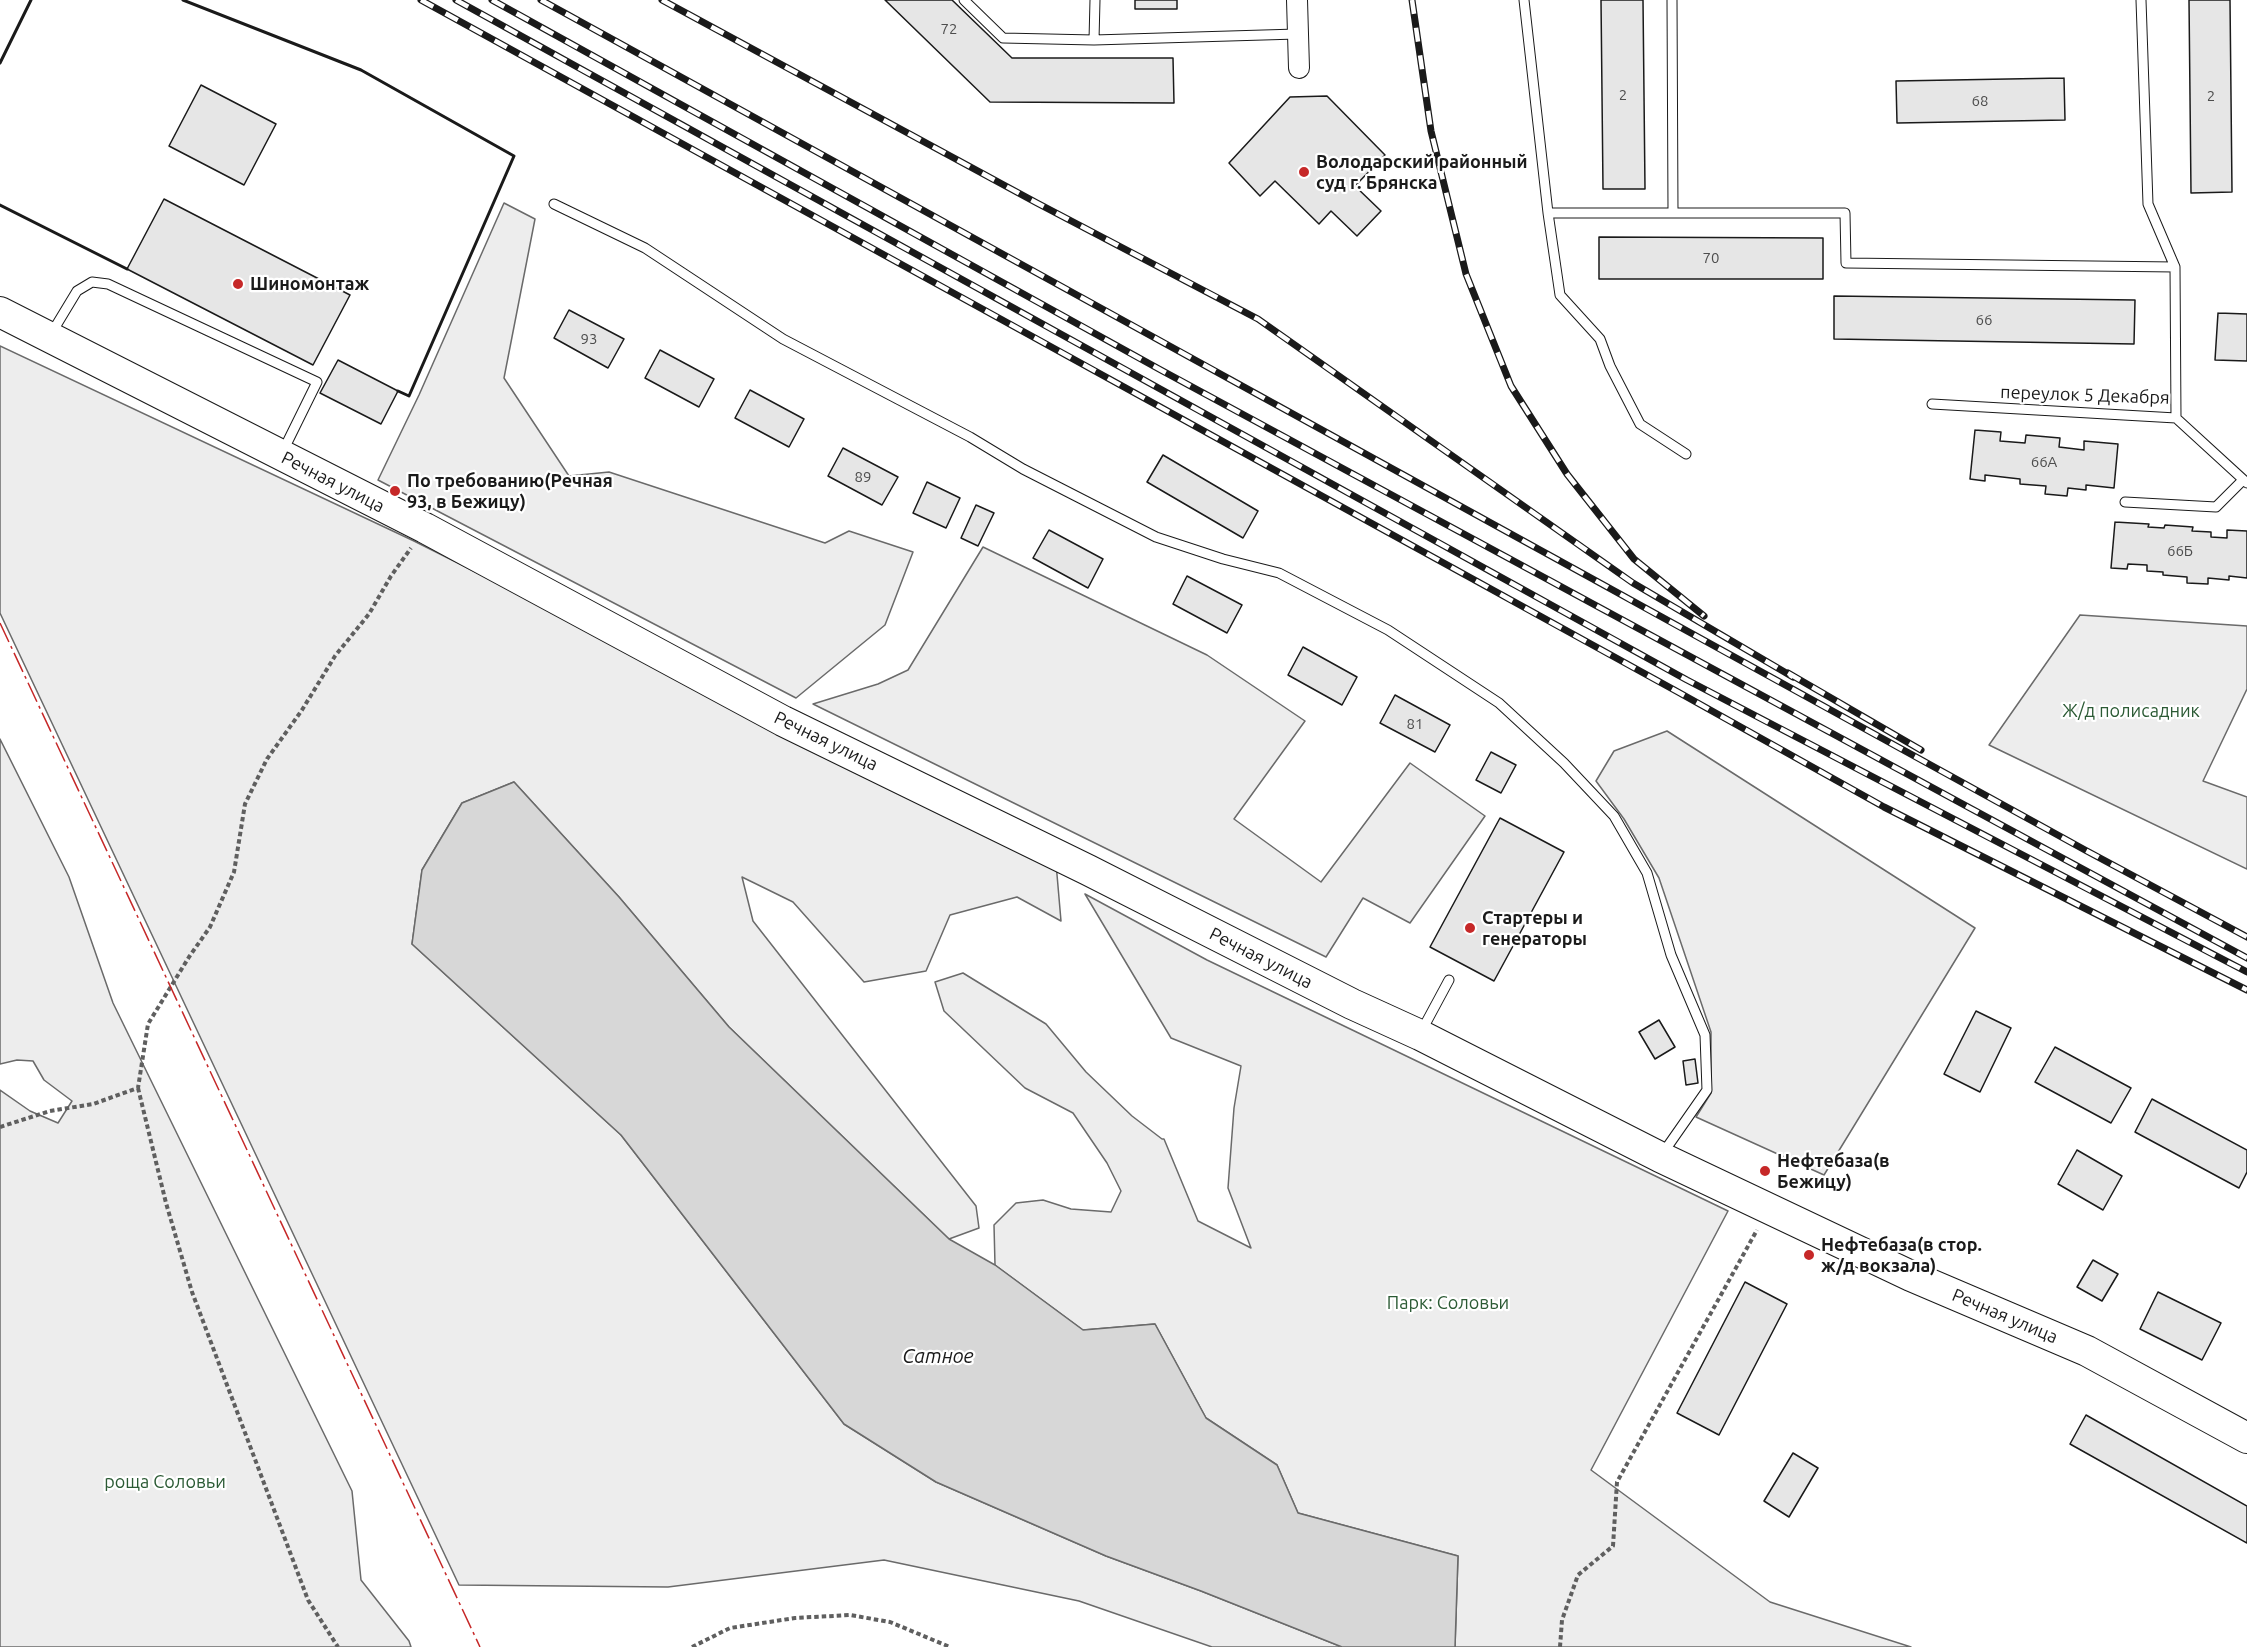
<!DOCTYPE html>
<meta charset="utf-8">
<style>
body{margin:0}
canvas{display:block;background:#fff}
</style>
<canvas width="2247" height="1647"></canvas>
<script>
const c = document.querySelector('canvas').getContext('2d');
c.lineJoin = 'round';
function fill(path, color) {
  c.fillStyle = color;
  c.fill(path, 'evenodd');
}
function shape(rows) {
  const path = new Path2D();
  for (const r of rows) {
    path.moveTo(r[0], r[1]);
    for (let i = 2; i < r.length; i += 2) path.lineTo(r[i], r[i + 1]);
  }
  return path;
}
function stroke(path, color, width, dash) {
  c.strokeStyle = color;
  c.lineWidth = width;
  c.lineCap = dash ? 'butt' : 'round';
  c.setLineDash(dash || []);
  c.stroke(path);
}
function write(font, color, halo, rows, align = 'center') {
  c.font = font + ' Ubuntu,sans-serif';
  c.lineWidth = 4.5;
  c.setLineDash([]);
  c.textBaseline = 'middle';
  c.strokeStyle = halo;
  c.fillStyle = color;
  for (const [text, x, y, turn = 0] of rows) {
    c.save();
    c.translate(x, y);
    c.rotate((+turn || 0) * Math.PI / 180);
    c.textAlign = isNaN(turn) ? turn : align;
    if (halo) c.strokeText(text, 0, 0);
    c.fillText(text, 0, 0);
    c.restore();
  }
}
const built = shape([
 [504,203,535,219,504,378,569,476,609,472,825,543,849,531,913,552,885,625,796,698,378,480,419,395,504,203],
 [0,346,414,541,1056,863,1061,921,1017,897,950,915,926,971,864,982,793,902,742,877,753,921,976,1206,979,1228,949,1239,729,1027,619,897,514,782,462,803,422,870,412,944,621,1135,844,1424,936,1482,1106,1556,1201,1591,1342,1647,1212,1647,1079,1601,884,1560,668,1587,459,1585,0,613,0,346],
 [983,547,1207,655,1305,721,1234,819,1321,882,1410,763,1485,816,1410,923,1363,898,1326,957,813,704,878,684,908,670,983,547],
 [2080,615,2247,626,2247,689,2203,781,2247,797,2247,869,1989,745,2080,615],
 [1667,731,1975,928,1824,1175,1696,1117,1711,1093,1711,1032,1659,878,1624,819,1596,781,1614,751,1667,731],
 [0,739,69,877,113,1003,352,1491,361,1580,409,1641,411,1647,0,1647,0,1090,30,1111,58,1123,72,1101,44,1080,33,1061,17,1060,0,1064,0,739],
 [1085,894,1207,960,1728,1211,1591,1470,1770,1602,1911,1647,1455,1647,1458,1556,1298,1513,1277,1465,1206,1418,1155,1324,1083,1330,995,1265,994,1225,1016,1203,1043,1200,1071,1209,1111,1212,1121,1191,1107,1163,1073,1113,1025,1088,944,1011,935,982,963,973,1046,1024,1086,1072,1132,1116,1162,1139,1164,1139,1198,1221,1251,1248,1228,1188,1234,1108,1241,1066,1171,1038,1085,894]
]);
fill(built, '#ededed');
stroke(built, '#6a6a6a', 1.5);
const water = shape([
 [514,782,619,897,729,1027,949,1239,995,1265,1083,1330,1155,1324,1206,1418,1277,1465,1298,1513,1458,1556,1455,1647,1342,1647,1201,1591,1106,1556,936,1482,844,1424,621,1135,412,944,422,870,462,803,514,782]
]);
fill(water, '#d7d7d7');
stroke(water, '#6a6a6a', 1.5);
const building = shape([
 [885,0,952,0,1012,58,1173,58,1174,103,990,102,885,0],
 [1135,0,1177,0,1177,9,1135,9,1135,0],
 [1601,0,1643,0,1645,189,1603,189,1601,0],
 [2189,0,2230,0,2232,192,2191,193,2189,0],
 [2064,78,2065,120,1897,123,1896,81,2064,78],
 [201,85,276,124,244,185,169,146,201,85],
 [1327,96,1385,155,1355,186,1381,211,1357,236,1331,211,1319,224,1275,181,1260,196,1229,163,1290,97,1327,96],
 [164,199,350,295,313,365,127,269,164,199],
 [1599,237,1823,238,1823,279,1599,279,1599,237],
 [1834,296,2135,300,2134,344,1834,339,1834,296],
 [569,310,624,339,608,368,554,338,569,310],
 [2218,313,2247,314,2247,361,2215,360,2218,313],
 [660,350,714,379,699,407,645,378,660,350],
 [338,360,398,391,381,424,320,393,338,360],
 [750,390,804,419,789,447,735,418,750,390],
 [1975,430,2001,432,2000,441,2025,443,2026,435,2060,438,2059,447,2084,450,2084,441,2118,444,2114,488,2086,485,2086,490,2068,488,2067,496,2045,494,2046,486,2020,484,2020,479,1985,475,1985,481,1970,479,1975,430],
 [843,448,898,477,882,505,828,476,843,448],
 [1163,455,1258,511,1243,538,1147,482,1163,455],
 [927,482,960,498,946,528,913,513,927,482],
 [976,505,994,513,978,546,961,538,976,505],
 [2115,522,2149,524,2148,527,2164,528,2165,525,2193,527,2192,531,2211,532,2211,537,2227,538,2227,530,2247,531,2247,578,2229,576,2229,580,2208,578,2208,584,2187,583,2187,577,2163,575,2163,572,2147,571,2147,565,2128,564,2127,569,2111,568,2115,522],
 [1049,530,1103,559,1088,588,1033,558,1049,530],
 [1187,576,1242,605,1227,633,1173,604,1187,576],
 [1303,647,1357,677,1342,705,1288,675,1303,647],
 [1395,695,1450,725,1435,752,1380,723,1395,695],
 [1491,752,1516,765,1501,793,1476,780,1491,752],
 [1500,818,1564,852,1494,981,1430,947,1500,818],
 [1976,1011,2011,1028,1980,1092,1944,1074,1976,1011],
 [1659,1020,1675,1047,1655,1059,1639,1032,1659,1020],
 [2055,1047,2131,1088,2111,1123,2035,1082,2055,1047],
 [1695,1059,1698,1083,1686,1085,1683,1061,1695,1059],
 [2152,1099,2247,1150,2247,1172,2239,1188,2135,1132,2152,1099],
 [2077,1150,2122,1176,2103,1210,2058,1184,2077,1150],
 [2093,1260,2118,1274,2102,1301,2077,1287,2093,1260],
 [1745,1282,1787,1304,1719,1435,1677,1413,1745,1282],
 [2158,1292,2221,1323,2202,1360,2140,1329,2158,1292],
 [2086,1415,2247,1506,2247,1543,2070,1444,2086,1415],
 [1793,1453,1818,1468,1789,1517,1764,1501,1793,1453]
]);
fill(building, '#e6e6e6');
stroke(building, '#1a1a1a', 1.5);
const service = shape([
 [964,0,1003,38,1094,40,1297,34],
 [1524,0,1548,213,1560,295,1600,339,1610,366,1640,424,1686,454],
 [1672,0,1673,211],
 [1094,40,1095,0],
 [554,204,645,248,783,339,970,437,1023,469,1156,537,1223,559,1279,573,1388,630,1499,703,1564,763,1614,816,1647,873,1671,955,1705,1035,1707,1090,1663,1153],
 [1548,213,1845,213,1846,263,2175,267],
 [51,334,77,291,92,282,108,284,317,382,283,451],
 [1932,404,2176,418,2175,267,2148,204,2141,0],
 [2176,418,2247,483],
 [2125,502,2216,507,2243,480],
 [1421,1032,1449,980]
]);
const minor = shape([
 [1297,0,1299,68]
]);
const primary = shape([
 [0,312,425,528,783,721,1088,870,1352,1004,1420,1035,1660,1157,1911,1276,2087,1351,2247,1438]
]);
stroke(service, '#1a1a1a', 11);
stroke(minor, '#1a1a1a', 22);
stroke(primary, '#1a1a1a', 32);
stroke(shape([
 [138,1088,166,1203,192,1292,308,1600,338,1647],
 [0,1127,50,1111,93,1104,138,1088,148,1024,189,957,210,927,234,872,245,804,267,759,302,710,335,656,369,614,391,576,411,548],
 [692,1647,730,1628,795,1618,850,1615,890,1622,950,1647],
 [1560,1647,1562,1620,1578,1575,1613,1546,1617,1482,1757,1230]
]), '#5f5f5f', 4, [4.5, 3]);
stroke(service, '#fff', 9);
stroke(minor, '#fff', 20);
stroke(primary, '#fff', 30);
const rail = shape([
 [421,0,1678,692,1884,807,2247,990],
 [456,0,1687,680,2247,972],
 [492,0,1159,369,2247,958],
 [541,0,2085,850,2247,937],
 [662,0,1037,203,1258,319,1633,583,1793,677],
 [1412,0,1431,131,1466,274,1511,386,1567,474,1634,559,1704,616],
 [1788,673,1921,750]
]);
stroke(rail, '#1a1a1a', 7);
stroke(rail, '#fff', 4.5, [14]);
stroke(shape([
 [183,0,361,70,514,156,409,396,398,391],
 [0,63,31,0],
 [0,205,127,269]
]), '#1a1a1a', 3);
stroke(shape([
 [0,623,480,1647]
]), '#c62828', 1.5, [21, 4.5, 3, 4.5]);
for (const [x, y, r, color] of [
 [1304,172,6,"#c62828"],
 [238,284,6,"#c62828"],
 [395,491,6,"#c62828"],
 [1470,928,6,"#c62828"],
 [1765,1171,6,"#c62828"],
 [1809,1255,6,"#c62828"]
]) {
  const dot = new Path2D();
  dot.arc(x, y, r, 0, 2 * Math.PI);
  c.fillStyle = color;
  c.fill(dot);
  stroke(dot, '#fff', 2);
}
write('15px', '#4d4d4d', null, [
 ["72",949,29],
 ["2",1623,95],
 ["2",2211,96],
 ["68",1980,101],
 ["70",1711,258],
 ["66",1984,320],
 ["93",589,339],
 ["66А",2044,462],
 ["89",863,477],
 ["66Б",2180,551],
 ["81",1415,724]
]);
write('bold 18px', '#1a1a1a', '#fff', [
 ["Володарский районный",1316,162],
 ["суд г. Брянска",1316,183],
 ["Шиномонтаж",250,284],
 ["По требованию(Речная",407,481],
 ["93, в Бежицу)",407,502],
 ["Стартеры и",1482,918],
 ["генераторы",1482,939],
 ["Нефтебаза(в",1777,1161],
 ["Бежицу)",1777,1182],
 ["Нефтебаза(в стор.",1821,1245],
 ["ж/д вокзала)",1821,1266]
], 'left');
write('18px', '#1a1a1a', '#fff', [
 ["переулок 5 Декабря",2085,395,2],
 ["Речная улица",333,482,27],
 ["Речная улица",826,741,26],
 ["Речная улица",1261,958,27],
 ["Речная улица",2005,1316,23]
]);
write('18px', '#2b5a34', '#fff', [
 ["Ж/д полисадник",2131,711],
 ["Парк: Соловьи",1448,1303],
 ["роща Соловьи",165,1482]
]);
write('italic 20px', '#1a1a1a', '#fff', [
 ["Сатное",938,1356]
]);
</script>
